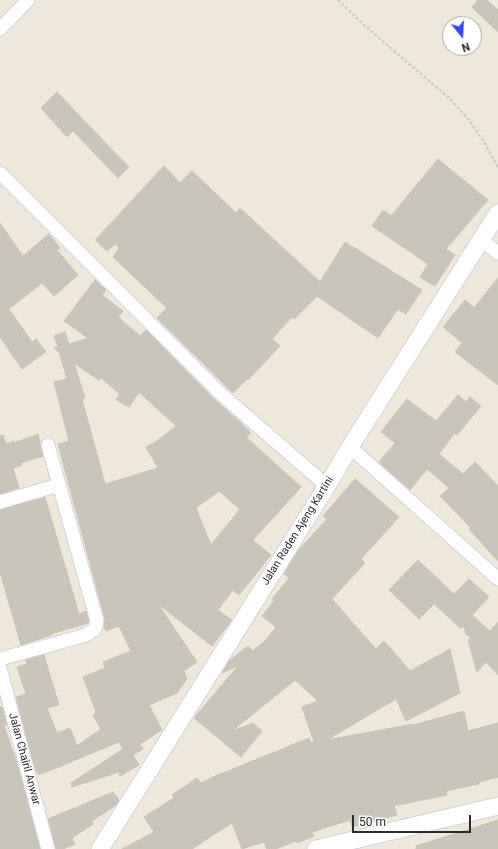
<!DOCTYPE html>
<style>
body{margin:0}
#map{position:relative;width:498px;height:849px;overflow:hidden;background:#eee8db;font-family:Roboto,sans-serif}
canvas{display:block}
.north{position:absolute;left:442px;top:16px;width:40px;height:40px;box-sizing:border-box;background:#fff;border:1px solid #aaa;border-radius:50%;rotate:162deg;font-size:11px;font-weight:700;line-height:16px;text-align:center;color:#2a2a2a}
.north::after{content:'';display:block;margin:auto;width:14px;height:18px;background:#3745ff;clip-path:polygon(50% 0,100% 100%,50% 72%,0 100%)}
.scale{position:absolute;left:352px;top:815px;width:119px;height:18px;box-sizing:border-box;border:2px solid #2a2a2a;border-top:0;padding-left:5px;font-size:12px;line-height:14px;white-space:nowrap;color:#2a2a2a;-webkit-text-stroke:3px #fff;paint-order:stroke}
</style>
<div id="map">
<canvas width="498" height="849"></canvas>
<div class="north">N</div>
<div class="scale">50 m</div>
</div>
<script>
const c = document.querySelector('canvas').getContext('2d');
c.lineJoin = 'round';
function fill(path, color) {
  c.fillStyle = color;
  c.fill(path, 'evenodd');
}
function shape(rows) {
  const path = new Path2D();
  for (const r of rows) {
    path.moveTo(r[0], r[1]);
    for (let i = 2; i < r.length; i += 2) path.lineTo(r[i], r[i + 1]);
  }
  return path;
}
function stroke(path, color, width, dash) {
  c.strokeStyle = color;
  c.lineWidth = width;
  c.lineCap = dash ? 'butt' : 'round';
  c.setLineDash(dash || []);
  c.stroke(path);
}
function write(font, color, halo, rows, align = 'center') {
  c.font = font + ' Roboto,sans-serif';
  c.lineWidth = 3.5;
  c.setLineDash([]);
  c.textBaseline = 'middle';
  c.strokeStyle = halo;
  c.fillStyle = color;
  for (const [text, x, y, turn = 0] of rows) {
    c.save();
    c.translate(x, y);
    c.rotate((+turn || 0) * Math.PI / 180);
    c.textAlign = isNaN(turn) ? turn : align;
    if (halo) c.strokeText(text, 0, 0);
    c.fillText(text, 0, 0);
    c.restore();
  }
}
const building = shape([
 [478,0,487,0,498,10,498,32,472,7,478,0],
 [57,92,94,131,129,167,118,178,73,131,67,137,41,108,57,92],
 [438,159,488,200,446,249,455,255,435,286,420,277,428,264,372,226,383,210,391,216,438,159],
 [164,166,180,183,192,171,236,213,240,208,320,282,345,242,422,290,406,314,398,309,378,338,317,296,294,319,292,317,272,339,280,346,248,380,247,379,233,393,157,318,167,308,113,257,119,248,115,244,107,251,95,240,164,166],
 [0,223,23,256,49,234,60,248,57,250,78,275,54,296,42,283,9,309,32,342,36,339,46,352,22,369,0,337,0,223],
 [498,278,498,385,455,352,462,343,443,327,465,300,474,308,498,278],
 [95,280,106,290,102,295,123,311,118,317,140,336,146,330,215,400,238,420,251,433,246,437,301,487,253,540,271,555,239,595,233,590,218,610,232,620,212,646,158,604,197,662,184,671,187,679,177,693,149,705,162,730,140,744,143,749,133,755,139,765,120,776,119,772,72,787,71,783,123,749,119,742,39,775,35,769,16,697,26,694,17,667,27,664,26,660,44,655,59,705,47,708,57,733,70,728,77,746,101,729,93,715,96,712,83,677,105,668,103,662,131,651,119,626,106,631,104,627,105,619,101,604,58,444,69,441,54,382,67,379,59,352,54,348,58,347,54,336,65,332,69,344,88,338,64,321,95,280],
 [74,363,99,380,101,378,120,394,116,400,129,407,139,392,176,426,157,441,146,447,158,468,105,484,82,399,85,398,74,363],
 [219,491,240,509,211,545,196,508,219,491],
 [458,395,466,402,470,397,481,406,457,435,455,433,439,454,463,474,475,462,498,486,498,561,469,529,471,528,440,496,449,488,427,469,410,490,379,462,395,443,381,432,407,399,436,421,458,395],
 [38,434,43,456,21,463,22,465,13,468,19,488,0,494,0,436,3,435,6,444,14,441,14,443,38,434],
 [355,479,399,517,361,559,365,563,332,599,376,649,384,641,410,671,450,649,460,693,406,721,396,699,327,740,413,724,413,725,464,711,468,731,498,723,498,777,479,782,479,784,446,791,447,795,394,806,397,815,375,821,352,827,350,820,312,832,314,836,297,843,296,841,276,849,267,849,264,842,242,849,232,823,192,849,122,849,154,832,144,817,174,798,172,795,197,778,201,783,213,777,309,738,311,743,314,742,302,707,318,701,295,680,232,731,253,723,262,731,241,757,194,718,238,666,222,673,229,661,248,646,253,651,265,641,276,627,262,616,274,601,272,599,289,578,284,574,297,552,327,519,323,516,355,479],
 [45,497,79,614,86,611,89,621,88,623,51,634,51,635,21,645,0,572,0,510,45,497],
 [418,560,454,594,469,579,489,597,472,615,490,631,498,622,498,675,486,662,477,672,468,640,471,638,466,634,464,627,460,628,434,604,419,619,389,590,418,560],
 [0,707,2,707,7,726,6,724,4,725,20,773,40,849,0,849,0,707],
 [113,792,119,800,116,805,92,821,93,824,72,838,75,844,63,849,56,849,48,819,113,792],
 [498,820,498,849,416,849,416,846,498,820]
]);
fill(building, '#c9c5bb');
stroke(building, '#c9c4b5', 1);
const minor = shape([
 [0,29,28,0],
 [0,173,221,394,327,486],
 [481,240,498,253],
 [350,447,498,579],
 [0,502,59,485],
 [0,659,86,635,95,629,97,621,48,445],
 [0,668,48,849]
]);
const tertiary = shape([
 [100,849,327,486,350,447,498,213],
 [316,849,498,806]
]);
stroke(minor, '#d0d2e5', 15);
stroke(tertiary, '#d0d2e5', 19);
stroke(shape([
 [338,0,364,25,450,99,469,120,484,142,498,167]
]), '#ccc', 2.5, [3, 2]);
stroke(minor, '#fff', 13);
stroke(tertiary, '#fff', 17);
write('11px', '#2a2a2a', '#fff', [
 ["Jalan Raden Ajeng Kartini",298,531,-58],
 ["Jalan Chairil Anwar",24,759,75]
]);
</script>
